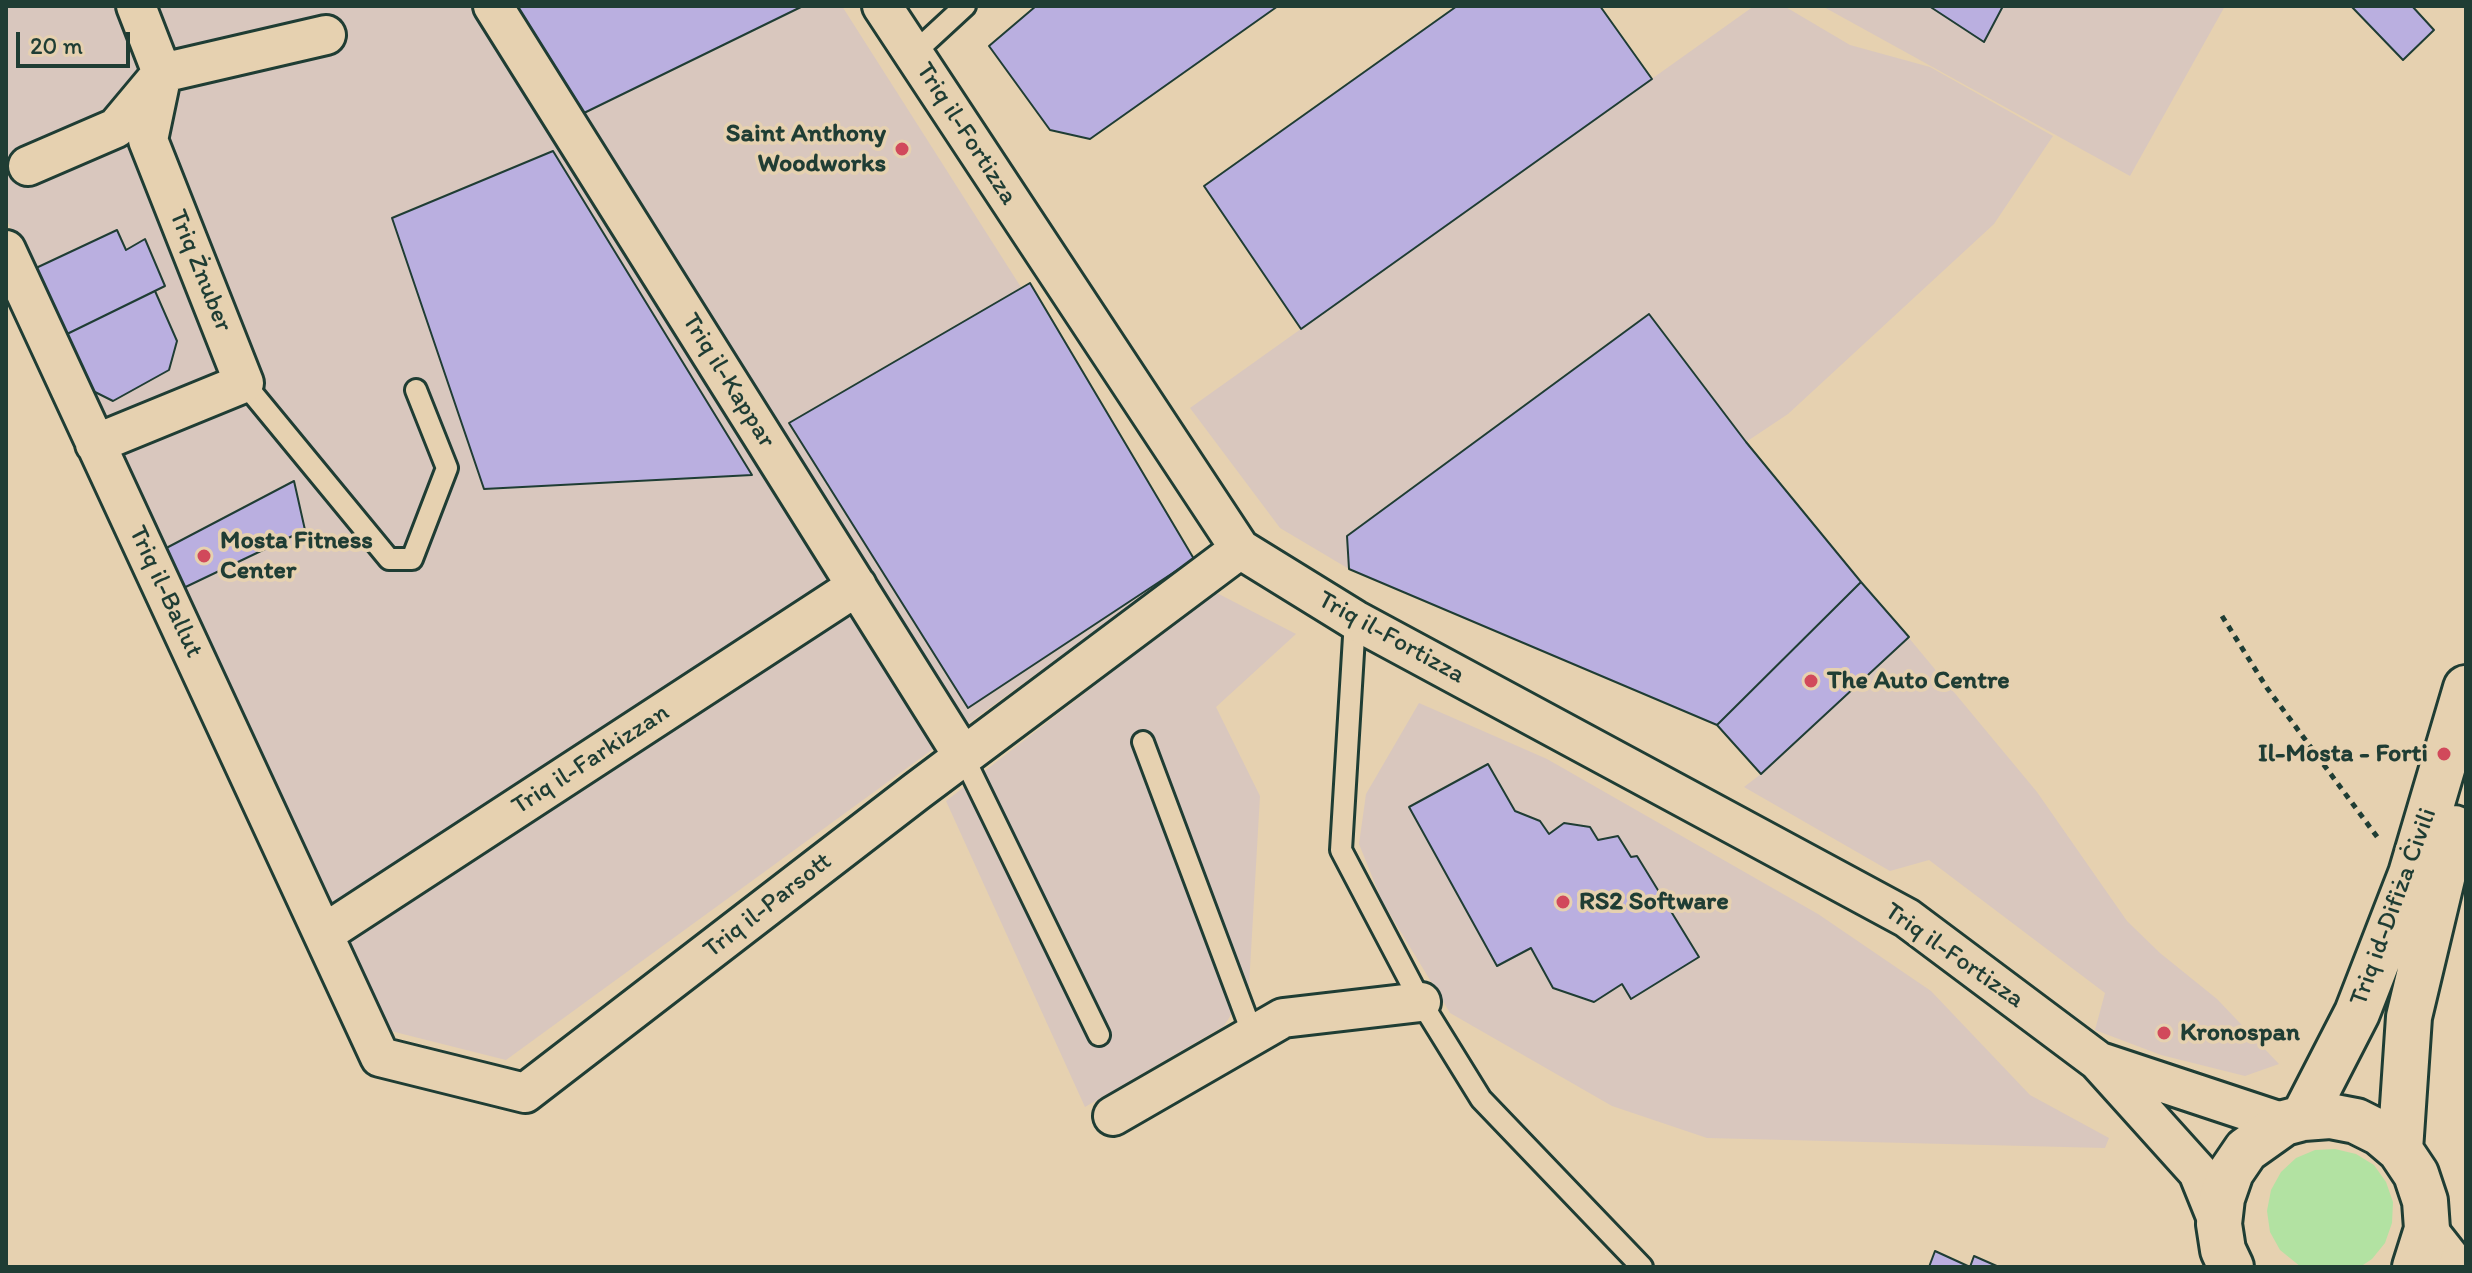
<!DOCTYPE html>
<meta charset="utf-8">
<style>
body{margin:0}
#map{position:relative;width:2472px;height:1273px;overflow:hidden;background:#e6d1b0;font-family:Itim,sans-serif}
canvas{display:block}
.frame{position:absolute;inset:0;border:8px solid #1f3d34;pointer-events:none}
.scale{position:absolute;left:16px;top:32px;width:114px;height:36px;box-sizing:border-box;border:4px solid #1f3d34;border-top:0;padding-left:10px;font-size:24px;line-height:28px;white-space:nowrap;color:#1f3d34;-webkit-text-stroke:6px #e6d1b0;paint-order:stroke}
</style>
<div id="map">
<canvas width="2472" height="1273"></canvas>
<div class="frame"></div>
<div class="scale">20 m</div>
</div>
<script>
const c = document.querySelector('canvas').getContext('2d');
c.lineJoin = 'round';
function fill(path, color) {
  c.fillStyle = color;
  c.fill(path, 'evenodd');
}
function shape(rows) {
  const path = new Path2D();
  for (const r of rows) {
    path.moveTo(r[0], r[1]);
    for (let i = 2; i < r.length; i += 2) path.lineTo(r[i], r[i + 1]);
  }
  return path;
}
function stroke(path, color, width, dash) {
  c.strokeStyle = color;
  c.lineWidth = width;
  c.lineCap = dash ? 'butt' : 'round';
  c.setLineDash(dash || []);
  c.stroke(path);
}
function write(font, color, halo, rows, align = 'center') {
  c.font = font + ' Itim,sans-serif';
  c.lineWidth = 7;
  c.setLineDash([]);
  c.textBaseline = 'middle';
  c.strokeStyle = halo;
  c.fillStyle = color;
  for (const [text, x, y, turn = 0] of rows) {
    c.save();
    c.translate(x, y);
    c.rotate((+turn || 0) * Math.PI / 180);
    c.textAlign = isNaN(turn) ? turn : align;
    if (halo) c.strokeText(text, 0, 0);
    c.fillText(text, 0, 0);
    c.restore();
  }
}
fill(shape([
 [6,6,842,6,1194,559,506,1060,367,1025,123,463,6,218],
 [1754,6,1784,6,1850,45,1930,67,2053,136,1994,224,1788,414,1746,442,2037,792,2127,921,2160,953,2217,999,2279,1064,2245,1076,2161,1055,2095,1030,2105,993,1929,860,1890,871,1744,787,1761,774,1717,725,1349,569,1280,528,1190,408],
 [1822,6,2225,6,2130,176],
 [1215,592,1296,634,1216,707,1260,796,1249,986,1224,1026,1085,1107,946,801],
 [1419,703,1547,759,1818,914,1931,991,2030,1095,2109,1138,2105,1148,1707,1138,1612,1106,1450,1013,1382,901,1359,844,1366,794]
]), '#d9c7be');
fill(shape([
 [2335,1149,2356,1154,2374,1165,2386,1182,2393,1202,2392,1223,2385,1243,2372,1259,2360,1267,2301,1267,2280,1250,2270,1232,2267,1211,2271,1190,2281,1172,2296,1158,2315,1150]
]), '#b2e2a2');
const building = shape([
 [517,6,803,6,584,113,517,6],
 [1036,6,1278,6,1090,139,1050,130,989,46,1036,6],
 [1457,6,1600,6,1652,79,1301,329,1204,186,1457,6],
 [1929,6,2003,6,1984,42,1929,6],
 [2351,6,2412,6,2434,30,2403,60,2351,6],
 [553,151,752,475,484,489,392,218,553,151],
 [117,230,126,250,145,239,165,286,65,335,36,268,117,230],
 [1030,283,1194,559,968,708,789,423,1030,283],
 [155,291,177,341,169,370,113,401,85,387,65,335,155,291],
 [1649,314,1746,442,1861,582,1717,725,1349,569,1347,536,1649,314],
 [294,481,305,530,173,593,153,555,294,481],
 [1861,582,1909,637,1761,774,1717,725,1861,582],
 [1488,764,1515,811,1540,821,1549,834,1564,823,1590,827,1598,840,1618,836,1631,857,1637,856,1699,957,1631,999,1622,984,1594,1002,1553,988,1531,948,1497,966,1409,807,1488,764],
 [1935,1251,1970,1267,1974,1256,1999,1267,1929,1267,1935,1251]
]);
fill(building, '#baafe0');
stroke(building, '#1f3d34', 2);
const lane = shape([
 [913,54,965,6],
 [244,383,389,559,412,559,447,468,416,390],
 [1355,620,1341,850,1421,1002,1481,1099,1642,1267],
 [1143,742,1253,1035],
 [963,756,1099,1035]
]);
const street = shape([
 [493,6,963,756],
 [882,6,1240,549,1355,620,1907,918,2098,1061,2198,1172,2219,1224],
 [28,166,116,128,162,73,326,35],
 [6,250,380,1057,525,1093,917,791,1240,549],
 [95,444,244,383,148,140,162,73,136,6],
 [325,933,857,586],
 [2100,1062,2284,1123],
 [1113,1116,1283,1018,1421,1002],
 [2427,1229,2457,1267]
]);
const secondary = shape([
 [2303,1118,2357,1013,2411,874,2466,688],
 [2400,1150,2409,1017,2454,828],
 [2231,1267,2223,1250,2219,1224,2222,1198,2231,1172,2246,1150,2284,1123,2303,1118,2330,1116,2356,1121,2380,1133,2400,1150,2416,1174,2425,1201,2427,1229,2415,1267]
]);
stroke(lane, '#1f3d34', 26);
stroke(street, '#1f3d34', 44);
stroke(secondary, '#1f3d34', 50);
stroke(shape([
 [2222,616,2267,688,2378,838]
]), '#1f3d34', 5, [6, 6]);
stroke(lane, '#e6d1b0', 20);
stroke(street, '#e6d1b0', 38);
stroke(secondary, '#e6d1b0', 44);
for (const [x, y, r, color] of [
 [902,149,8,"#d1495b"],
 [204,556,8,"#d1495b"],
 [1811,681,8,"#d1495b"],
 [2444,754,8,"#d1495b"],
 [1563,902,8,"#d1495b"],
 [2164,1033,8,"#d1495b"]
]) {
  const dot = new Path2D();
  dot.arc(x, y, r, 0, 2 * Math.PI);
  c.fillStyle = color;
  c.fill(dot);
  stroke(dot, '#e6d1b0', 3);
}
write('bold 26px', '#1f3d34', '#e6d1b0', [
 ["Saint Anthony",886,134,"right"],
 ["Woodworks",886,164,"right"],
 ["Mosta Fitness",220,541],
 ["Center",220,571],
 ["The Auto Centre",1827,681],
 ["Il-Mosta - Forti",2428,754,"right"],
 ["RS2 Software",1579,902],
 ["Kronospan",2180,1033]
], 'left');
write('26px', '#1f3d34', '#e6d1b0', [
 ["Triq il-Fortizza",966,134,57],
 ["Triq Żnuber",200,271,68],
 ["Triq il-Kappar",728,381,58],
 ["Triq il-Ballut",165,592,65],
 ["Triq il-Fortizza",1391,638,29],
 ["Triq il-Farkizzan",591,760,-33],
 ["Triq il-Parsott",768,906,-38],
 ["Triq id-Difiża Ċivili",2394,907,-70],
 ["Triq il-Fortizza",1954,956,35]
]);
</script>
